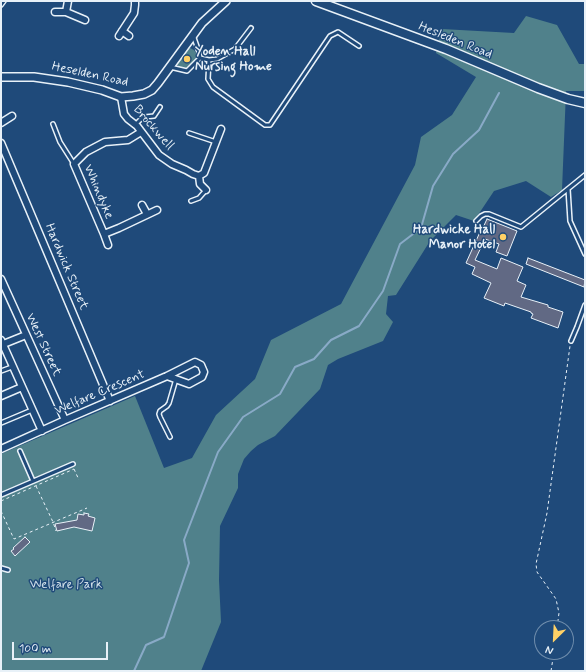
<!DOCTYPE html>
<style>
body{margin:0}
#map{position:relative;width:586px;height:672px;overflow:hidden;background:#1f4a7a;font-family:Mynerve,sans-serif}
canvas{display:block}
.frame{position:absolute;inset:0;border:2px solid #e8f1f8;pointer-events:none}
.north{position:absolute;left:534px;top:620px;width:40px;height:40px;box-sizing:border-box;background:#1f4a7a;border:1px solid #6f8dac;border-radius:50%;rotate:204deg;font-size:11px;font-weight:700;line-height:16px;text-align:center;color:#e8f1f8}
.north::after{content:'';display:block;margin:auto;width:14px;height:18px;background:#ffd166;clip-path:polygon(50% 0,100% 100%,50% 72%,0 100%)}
.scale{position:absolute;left:12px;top:642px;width:96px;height:18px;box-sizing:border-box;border:2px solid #e8f1f8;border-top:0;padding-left:5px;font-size:12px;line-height:14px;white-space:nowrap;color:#e8f1f8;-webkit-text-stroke:3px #1f4a7a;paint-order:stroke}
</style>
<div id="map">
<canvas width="586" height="672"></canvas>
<div class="frame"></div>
<div class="north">N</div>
<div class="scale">100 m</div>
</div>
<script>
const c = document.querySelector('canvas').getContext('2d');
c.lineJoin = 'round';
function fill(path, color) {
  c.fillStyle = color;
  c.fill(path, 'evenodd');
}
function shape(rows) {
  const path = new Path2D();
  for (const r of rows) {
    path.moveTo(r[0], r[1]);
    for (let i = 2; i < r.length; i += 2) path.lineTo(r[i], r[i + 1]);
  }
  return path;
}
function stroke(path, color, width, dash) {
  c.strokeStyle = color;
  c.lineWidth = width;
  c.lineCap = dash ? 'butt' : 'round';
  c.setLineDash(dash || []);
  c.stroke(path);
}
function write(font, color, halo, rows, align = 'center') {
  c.font = font + ' Mynerve,sans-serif';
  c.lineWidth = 3;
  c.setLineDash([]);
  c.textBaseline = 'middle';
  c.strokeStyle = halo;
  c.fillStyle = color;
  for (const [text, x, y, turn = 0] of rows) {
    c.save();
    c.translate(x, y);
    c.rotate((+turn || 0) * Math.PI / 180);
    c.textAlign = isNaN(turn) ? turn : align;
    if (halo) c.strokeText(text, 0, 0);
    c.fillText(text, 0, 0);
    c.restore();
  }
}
fill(shape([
 [526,16,557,25,579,64,585,64,585,91,566,91,562,190,551,197,526,181,494,191,474,221,456,215,430,241,396,295,388,296,386,314,393,322,383,341,338,359,328,365,320,389,275,436,258,445,251,451,244,459,238,474,238,488,220,526,219,580,221,622,201,671,1,671,1,454,135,396,164,468,192,458,216,415,255,379,271,340,341,304,415,165,421,137,452,115,476,77,436,53,442,29,514,33],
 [190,48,194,50,196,53,196,59,186,69,181,69,179,67,177,64,178,61,186,49]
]), '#50818b');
stroke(shape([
 [134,671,146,645,164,637,189,563,184,540,218,452,243,417,280,394,295,367,314,359,331,340,359,326,383,291,400,244,421,228,433,186,453,154,479,130,499,93]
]), '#89aac7', 2);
const building = shape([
 [487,219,517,231,507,256,496,252,499,244,485,239,475,260,497,269,501,258,523,267,517,281,526,285,521,297,548,305,548,307,563,312,558,328,531,318,533,314,531,313,531,312,505,303,504,306,484,298,491,283,472,274,475,267,466,263,480,232,481,232,487,219],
 [528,258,585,280,584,287,526,264,528,258],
 [84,513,89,514,88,516,95,518,92,531,74,527,57,531,55,524,77,520,78,514,84,515,84,513],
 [25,537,30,542,15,556,11,551,14,549,13,548,25,537]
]);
fill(building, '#616984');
stroke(building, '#e8f1f8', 1);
const service = shape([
 [1,5,4,1],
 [200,58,209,60,217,59,235,49,251,28],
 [209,60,208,79,213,87,265,125,270,125,330,36,338,32,359,46],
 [170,67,187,71,200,58,199,52,193,35],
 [53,124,60,142,74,164],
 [135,125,140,120,145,117,154,116,160,107],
 [189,133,216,142],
 [568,189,570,221,585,254],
 [191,201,199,198,206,190],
 [476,221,481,216,485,214,489,214,521,227,585,175],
 [571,341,577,327,585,305],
 [1,371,12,367],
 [1,423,32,410],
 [170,437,160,417,159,414,160,411,167,406,169,403,176,379],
 [20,451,33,481],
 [1,495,73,464],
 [1,568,8,570]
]);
const minor = shape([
 [55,12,66,12,85,20],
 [66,12,68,1],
 [122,31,129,36],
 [119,36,134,13,135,5,135,1],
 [121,97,124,114,128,119,137,126,159,155,172,164,186,170,193,174,199,176,204,173,221,129],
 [1,123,12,116],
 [141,132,128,140,105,142,86,152,74,164,104,234,119,228,157,210],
 [1,143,110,401],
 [199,176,200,184,206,190],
 [142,205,147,214],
 [104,234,108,245],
 [1,279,65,420],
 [1,340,42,431],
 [1,345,26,335],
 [1,396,22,387],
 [1,449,65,420,167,376,195,362,201,365,204,372,202,377,189,384,167,376]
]);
const tertiary = shape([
 [1,77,34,77,68,82,102,90,121,97,133,96,144,94,152,90,158,83,202,23,226,1]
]);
const secondary = shape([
 [316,1,446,49,538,88,568,99,585,103]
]);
stroke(service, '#e8f1f8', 6);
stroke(minor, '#e8f1f8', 9);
stroke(tertiary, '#e8f1f8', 10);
stroke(secondary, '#e8f1f8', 11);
stroke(shape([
 [74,469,79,480],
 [36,486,53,522,56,531],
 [1,501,74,469],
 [1,511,14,539,87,508],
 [557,628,559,613,556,599,537,572,536,564,547,513,570,346],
 [551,671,554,652]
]), '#e8f1f8', 1, [3, 3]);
stroke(service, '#1f4a7a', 3);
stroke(minor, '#1f4a7a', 6);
stroke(tertiary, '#1f4a7a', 7);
stroke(secondary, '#1f4a7a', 8);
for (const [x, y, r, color] of [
 [187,59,4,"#ffd166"],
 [503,237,4,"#ffd166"]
]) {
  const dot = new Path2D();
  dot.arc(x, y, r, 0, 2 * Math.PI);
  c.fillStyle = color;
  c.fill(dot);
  stroke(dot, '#1f4a7a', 1.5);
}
write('13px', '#e8f1f8', '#1f4a7a', [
 ["Hesleden Road",455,41,22],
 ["Heselden Road",90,75,12],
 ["Brockwell",153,128,49],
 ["Whindyke",98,192,67],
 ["Hardwick Street",66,267,67],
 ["West Street",43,345,65],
 ["Welfare Crescent",100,393,-23]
]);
write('bold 13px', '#e8f1f8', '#1f4a7a', [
 ["Yoden Hall",195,52],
 ["Nursing Home",195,67],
 ["Hardwicke Hall",495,230,"right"],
 ["Manor Hotel",495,245,"right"]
], 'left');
write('13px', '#d1e0e8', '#1f4a7a', [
 ["Welfare Park",66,585]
]);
</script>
